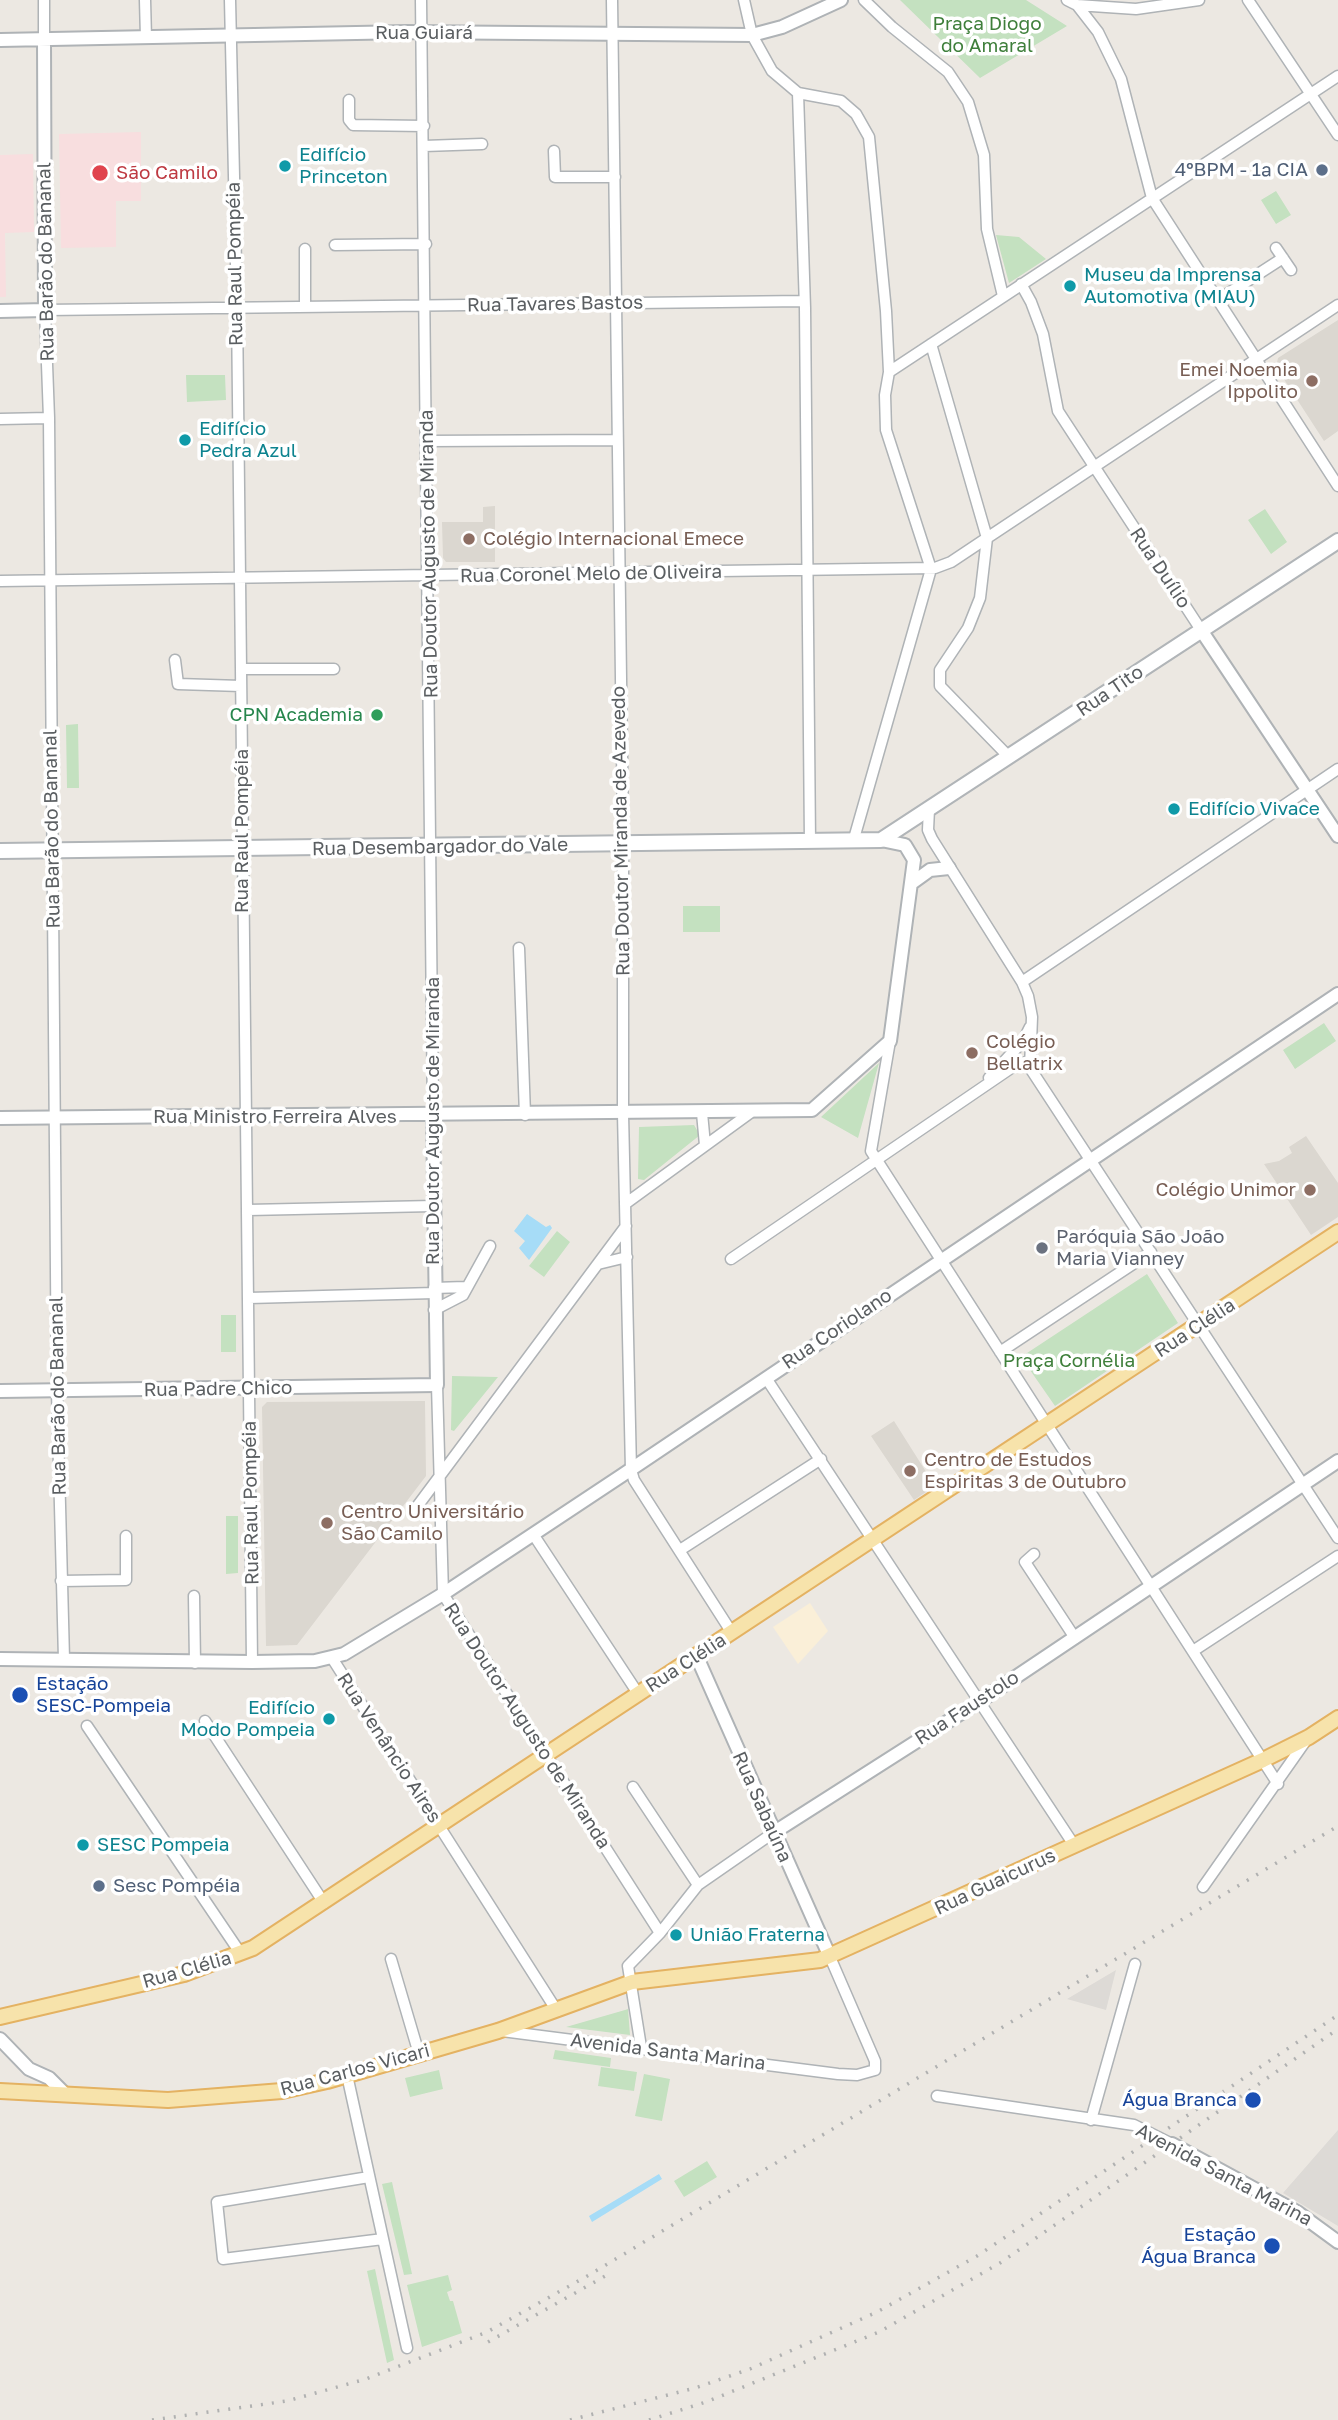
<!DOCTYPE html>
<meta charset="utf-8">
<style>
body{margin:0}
canvas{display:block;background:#ece8e2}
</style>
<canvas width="1338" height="2420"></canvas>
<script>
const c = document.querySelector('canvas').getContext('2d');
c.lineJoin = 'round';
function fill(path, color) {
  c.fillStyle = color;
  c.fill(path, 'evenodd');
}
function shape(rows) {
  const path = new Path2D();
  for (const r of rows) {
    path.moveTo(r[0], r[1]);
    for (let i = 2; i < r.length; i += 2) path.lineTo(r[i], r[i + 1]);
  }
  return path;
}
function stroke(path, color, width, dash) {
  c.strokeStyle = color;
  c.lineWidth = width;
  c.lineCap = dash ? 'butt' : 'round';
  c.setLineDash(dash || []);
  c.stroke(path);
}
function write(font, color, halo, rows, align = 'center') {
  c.font = font + ' "Golos Text",sans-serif';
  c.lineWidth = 7;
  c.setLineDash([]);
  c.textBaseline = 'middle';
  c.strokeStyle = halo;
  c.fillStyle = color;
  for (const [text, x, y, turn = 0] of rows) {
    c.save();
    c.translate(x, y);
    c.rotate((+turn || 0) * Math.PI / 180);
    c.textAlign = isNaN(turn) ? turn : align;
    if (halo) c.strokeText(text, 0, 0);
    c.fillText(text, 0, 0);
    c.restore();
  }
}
fill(shape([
 [810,1603,828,1631,798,1664,773,1627]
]), '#faefd8');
fill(shape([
 [1116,1970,1106,2010,1067,1999],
 [1338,2130,1338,2226,1283,2193]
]), '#dddad6');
fill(shape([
 [1338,320,1338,431,1324,441,1276,367,1278,358],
 [495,506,495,562,446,562,443,558,442,522,483,522,483,507],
 [1306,1136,1338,1183,1338,1217,1311,1235,1264,1164,1279,1161,1292,1153,1289,1147],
 [425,1401,426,1476,297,1645,266,1646,262,1407,267,1402],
 [894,1421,935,1486,914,1500,871,1436]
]), '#dbd7d0');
fill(shape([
 [141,132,141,201,116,201,116,247,61,248,59,134],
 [33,154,34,232,5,233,6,297,0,297,0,155]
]), '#f8dedf');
fill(shape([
 [900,0,1026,0,1067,26,980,78],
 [1276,191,1291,215,1276,224,1261,200],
 [996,235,1019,237,1046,259,1009,283],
 [186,375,225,375,226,400,187,402],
 [1265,509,1287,542,1271,554,1248,520],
 [78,724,79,788,67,788,66,725],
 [683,906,720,906,720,932,683,932],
 [1324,1023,1336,1041,1295,1069,1283,1050],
 [879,1063,858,1138,821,1117],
 [694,1125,700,1135,644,1180,638,1179,639,1127],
 [557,1231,570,1242,544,1277,529,1266],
 [1147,1274,1178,1323,1055,1406,1021,1357],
 [221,1315,236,1315,236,1352,221,1352],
 [452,1376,498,1377,454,1431,451,1430],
 [226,1516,238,1516,238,1573,226,1574],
 [628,2009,630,2035,566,2027,625,2010],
 [555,2050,611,2058,610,2067,553,2059],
 [601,2067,637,2072,634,2091,598,2086],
 [439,2070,443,2089,410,2097,405,2078],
 [644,2074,670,2079,662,2121,635,2116],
 [707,2161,717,2177,684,2197,674,2181],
 [392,2182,412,2274,404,2275,382,2184],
 [375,2269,394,2360,387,2363,367,2271],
 [448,2275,452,2290,447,2292,450,2301,453,2301,462,2333,422,2347,407,2285]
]), '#c4e1c0');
fill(shape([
 [527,1214,546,1227,550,1225,552,1228,529,1260,519,1248,525,1241,514,1231],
 [659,2174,662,2179,592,2222,589,2216]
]), '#a6dcf7');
const minor = shape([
 [44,0,44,40],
 [145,0,146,38],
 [230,0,237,308,252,1662],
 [421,0,433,1116],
 [612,0,623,828,623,1114,631,1470,634,1480,732,1633],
 [744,0,752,35,772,71,798,93,841,101,856,114,869,137,886,311,889,372,885,395,886,430,931,569,853,842],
 [864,0,892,27,948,72,968,102,984,155,987,229,1003,296],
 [1067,0,1077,5,1136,9,1199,0],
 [1248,0,1338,135],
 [1077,5,1098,32,1121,79,1152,198,1338,486],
 [798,93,805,308,810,842],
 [349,100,349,120,353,125,424,126],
 [424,146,482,144],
 [554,151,555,177,615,177],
 [335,245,426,244],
 [1276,248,1291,270],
 [305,249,305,307],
 [1021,284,1031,302,1043,334,1058,411,1201,630],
 [1218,300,1283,258],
 [931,344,987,538,980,598,968,628,940,670,940,686,1009,757],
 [889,372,1338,76],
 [0,419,49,418],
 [428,441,617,440],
 [0,581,935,568,951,562,987,538,1338,305],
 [175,660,178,684,241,686],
 [241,669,334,669],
 [929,809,928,830,932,839,1022,982,1028,996,1032,1017,1030,1068,1338,1538],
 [519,948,525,1115],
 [1022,982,1338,769],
 [890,1041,871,1151,1278,1784],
 [989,1078,1023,1041,1030,1027],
 [702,1113,705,1145],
 [625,1204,750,1113],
 [248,1210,433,1206],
 [731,1259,1017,1064,1031,1061],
 [598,1264,627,1257],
 [434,1288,465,1287],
 [249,1298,434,1293],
 [434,1310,463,1295,490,1246],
 [1000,1352,1151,1252],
 [766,1378,1074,1845],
 [437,1385,443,1594,660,1933],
 [413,1512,626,1226],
 [533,1534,639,1695],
 [680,1550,821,1459],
 [1034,1554,1025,1562,1075,1638],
 [61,1581,126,1580,126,1536],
 [194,1596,195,1663],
 [1193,1651,1338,1556],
 [332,1658,557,2011],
 [64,1659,57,1391,49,418,45,310,804,301],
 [205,1721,324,1903],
 [87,1726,241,1954],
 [633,1787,698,1885],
 [1203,1887,1307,1739],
 [391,1959,419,2054],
 [502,2031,838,2074,857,2075,875,2070,875,2061,830,1957],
 [641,2047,628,1966,660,1933,698,1885,773,1833],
 [347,2075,407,2348],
 [937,2096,1134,2125,1172,2144],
 [1091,2120,1135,1964],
 [369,2177,217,2202,223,2259,383,2239]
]);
const tertiary = shape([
 [0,40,407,32,752,35,782,27,841,0],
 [0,311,45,310,44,40],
 [1201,630,1338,836],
 [912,883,930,870,949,868],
 [0,1118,812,1110,890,1041,914,860,905,845,881,840],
 [0,1391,437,1385,433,1116],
 [697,1657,830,1957],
 [0,1659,252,1662,315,1661,344,1654,443,1594,621,1476,1338,994],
 [773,1833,980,1701,1338,1461],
 [0,2039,29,2069,49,2078,64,2093],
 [1172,2144,1297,2212,1338,2242]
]);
const secondary = shape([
 [0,851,881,840,1338,541]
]);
const primary = shape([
 [0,2017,184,1974,253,1948,1338,1232],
 [0,2091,168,2100,282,2091,327,2081,498,2031,632,1982,820,1960,1263,1760,1309,1737,1338,1718]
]);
stroke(minor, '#afb3b6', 13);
stroke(tertiary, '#afb3b6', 16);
stroke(secondary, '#b1b5b8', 18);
stroke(primary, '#e4b262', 18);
stroke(minor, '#fff', 10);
stroke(tertiary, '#fff', 12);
stroke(secondary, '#fff', 14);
stroke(primary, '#f7e3ab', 14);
stroke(shape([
 [1232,2086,1338,2015],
 [1240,2097,1338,2029],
 [488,2342,607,2275],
 [152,2420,287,2401,366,2379,487,2332,589,2275,1338,1826],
 [570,2420,695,2388,750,2369,877,2312,977,2256,1224,2091],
 [649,2420,706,2402,879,2332,1000,2263,1232,2102]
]), '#b0b1b1', 3.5, [2, 9]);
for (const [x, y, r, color] of [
 [285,166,7,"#0f9aa8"],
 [1322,170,7,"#5c6f8a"],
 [100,173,9,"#e0444e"],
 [1070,286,7,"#0f9aa8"],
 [1312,381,7,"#8d6e63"],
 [185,440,7,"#0f9aa8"],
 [469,539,7,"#8d6e63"],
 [377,715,7,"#2e9e5b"],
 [1174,809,7,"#0f9aa8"],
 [972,1053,7,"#8d6e63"],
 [1310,1190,7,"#8d6e63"],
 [1042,1248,7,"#6b7280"],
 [910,1471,7,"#8d6e63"],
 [327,1523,7,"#8d6e63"],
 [20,1695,9,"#1a4fb4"],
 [329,1719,7,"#0f9aa8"],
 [83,1845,7,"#0f9aa8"],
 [99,1886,7,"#5c6f8a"],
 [676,1935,7,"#0f9aa8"],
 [1253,2100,9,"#1a4fb4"],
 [1272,2246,9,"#1a4fb4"]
]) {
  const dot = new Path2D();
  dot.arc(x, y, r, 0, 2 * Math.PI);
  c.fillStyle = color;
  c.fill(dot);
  stroke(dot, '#fff', 2.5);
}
write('19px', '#3f7f3b', '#fff', [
 ["Praça Diogo",987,24],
 ["do Amaral",987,46],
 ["Praça Cornélia",1069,1361]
]);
write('19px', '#5a5e61', '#fff', [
 ["Rua Guiará",424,33],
 ["Rua Barão do Bananal",46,262,-91],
 ["Rua Raul Pompéia",235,264,-91],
 ["Rua Tavares Bastos",555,304,-1],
 ["Rua Doutor Augusto de Miranda",429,554,-91],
 ["Rua Duílio",1160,568,56],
 ["Rua Coronel Melo de Oliveira",591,574,-1],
 ["Rua Tito",1110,691,-34],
 ["Rua Barão do Bananal",52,829,-91],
 ["Rua Raul Pompéia",242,831,-90],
 ["Rua Doutor Miranda de Azevedo",621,831,-91],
 ["Rua Desembargador do Vale",440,847,-1],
 ["Rua Ministro Ferreira Alves",275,1117],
 ["Rua Doutor Augusto de Miranda",433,1121,-90],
 ["Rua Clélia",1195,1328,-33],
 ["Rua Coriolano",837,1329,-34],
 ["Rua Padre Chico",218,1389,-1],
 ["Rua Barão do Bananal",58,1396,-91],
 ["Rua Raul Pompéia",251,1503,-91],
 ["Rua Clélia",686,1663,-33],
 ["Rua Faustolo",967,1708,-33],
 ["Rua Doutor Augusto de Miranda",527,1726,57],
 ["Rua Venâncio Aires",389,1748,57],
 ["Rua Sabaúna",762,1807,66],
 ["Rua Guaicurus",995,1882,-25],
 ["Rua Clélia",187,1970,-16],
 ["Avenida Santa Marina",668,2052,7],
 ["Rua Carlos Vicari",355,2070,-15],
 ["Avenida Santa Marina",1224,2175,28]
]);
write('19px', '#0d838f', '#fff', [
 ["Edifício",299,155],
 ["Princeton",299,177],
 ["Museu da Imprensa",1084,275],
 ["Automotiva (MIAU)",1084,297],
 ["Edifício",199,429],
 ["Pedra Azul",199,451],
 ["Edifício Vivace",1188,809],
 ["Edifício",315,1708,"right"],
 ["Modo Pompeia",315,1730,"right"],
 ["SESC Pompeia",97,1845],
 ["União Fraterna",690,1935]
], 'left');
write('19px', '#4e5e75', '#fff', [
 ["4ºBPM - 1ª CIA",1308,170],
 ["Sesc Pompéia",113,1886,"left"]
], 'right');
write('19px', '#be3a42', '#fff', [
 ["São Camilo",116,173]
], 'left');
write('19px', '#785e54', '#fff', [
 ["Emei Noemia",1298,370,"right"],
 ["Ippolito",1298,392,"right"],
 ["Colégio Internacional Emece",483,539],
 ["Colégio",986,1042],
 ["Bellatrix",986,1064],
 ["Colégio Unimor",1296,1190,"right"],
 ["Centro de Estudos",924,1460],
 ["Espiritas 3 de Outubro",924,1482],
 ["Centro Universitário",341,1512],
 ["São Camilo",341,1534]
], 'left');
write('19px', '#27864d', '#fff', [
 ["CPN Academia",363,715]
], 'right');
write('19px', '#5b616d', '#fff', [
 ["Paróquia São João",1056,1237],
 ["Maria Vianney",1056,1259]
], 'left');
write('19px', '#164399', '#fff', [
 ["Estação",36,1684,"left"],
 ["SESC-Pompeia",36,1706,"left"],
 ["Água Branca",1237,2100],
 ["Estação",1256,2235],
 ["Água Branca",1256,2257]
], 'right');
</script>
